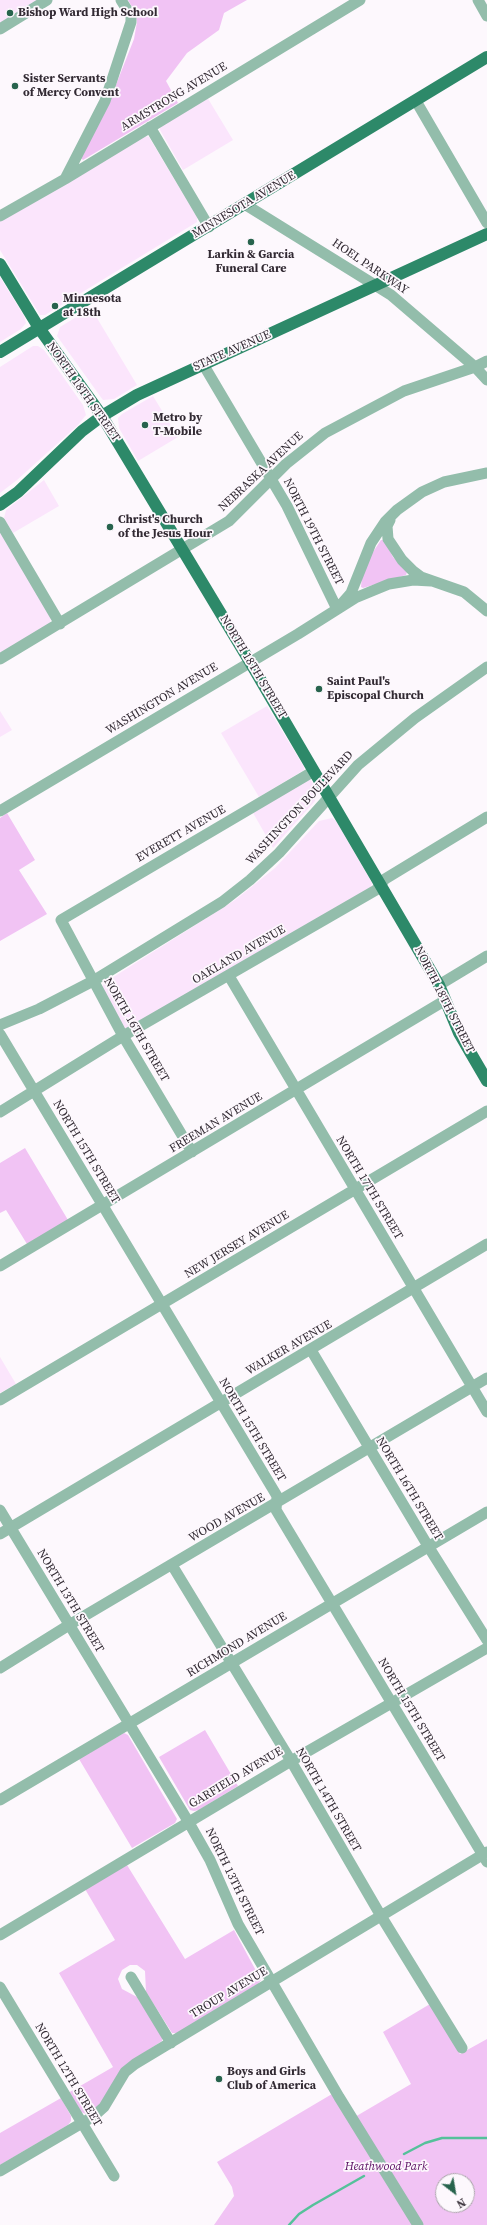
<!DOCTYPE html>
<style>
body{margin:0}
#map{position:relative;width:487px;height:2225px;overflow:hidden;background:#fdf8fd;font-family:"Source Serif 4",serif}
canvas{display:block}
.north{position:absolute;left:435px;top:2173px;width:40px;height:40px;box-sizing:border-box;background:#fdf8fd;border:1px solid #aca6ac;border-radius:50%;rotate:149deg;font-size:11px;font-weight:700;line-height:16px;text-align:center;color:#322a33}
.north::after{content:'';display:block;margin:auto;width:14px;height:18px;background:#27634d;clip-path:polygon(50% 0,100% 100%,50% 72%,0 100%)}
</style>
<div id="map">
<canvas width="487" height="2225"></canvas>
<div class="north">N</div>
</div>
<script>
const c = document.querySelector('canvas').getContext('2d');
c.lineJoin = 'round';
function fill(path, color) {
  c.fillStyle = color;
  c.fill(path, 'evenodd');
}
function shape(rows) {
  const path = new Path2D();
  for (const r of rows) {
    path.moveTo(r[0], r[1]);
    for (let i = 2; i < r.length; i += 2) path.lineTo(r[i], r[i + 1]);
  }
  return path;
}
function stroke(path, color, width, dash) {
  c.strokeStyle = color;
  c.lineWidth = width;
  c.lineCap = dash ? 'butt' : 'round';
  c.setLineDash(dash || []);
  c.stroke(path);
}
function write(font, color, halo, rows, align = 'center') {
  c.font = font + ' "Source Serif 4",serif';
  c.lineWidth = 3.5;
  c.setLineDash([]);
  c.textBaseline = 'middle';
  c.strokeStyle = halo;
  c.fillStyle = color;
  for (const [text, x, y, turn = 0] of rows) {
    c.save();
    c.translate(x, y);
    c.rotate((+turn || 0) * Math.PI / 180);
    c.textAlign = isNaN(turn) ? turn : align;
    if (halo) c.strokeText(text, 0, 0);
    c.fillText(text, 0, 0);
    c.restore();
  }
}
fill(shape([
 [0,0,42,0,0,25],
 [207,97,233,140,183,170,160,130,160,126],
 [145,136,149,137,197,217,197,222,45,315,40,315,0,250,0,221],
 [0,277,24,316,26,323,21,329,0,342],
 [91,308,137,385,114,399,103,400,100,396,57,336,60,327],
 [33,346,38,346,44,350,83,405,86,415,78,425,17,480,0,493,0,367],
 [153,396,178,437,138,461,119,428,118,418,122,414],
 [44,480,59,506,13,533,4,518,6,510],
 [0,532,51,618,50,623,0,655],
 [267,706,304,767,304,770,259,797,221,733],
 [0,711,12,730,0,737],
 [310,779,316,789,315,801,273,848,252,811],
 [332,818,336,821,372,883,371,887,126,1029,122,1026,102,989,104,983,235,900,275,868,319,821],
 [0,1357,16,1384,0,1393]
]), '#fbe5fc');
fill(shape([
 [128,0,247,0,224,13,219,30,187,53,166,81,178,103,83,160,81,158,112,95,134,39,137,22,135,12],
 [381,540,384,540,393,557,407,572,406,575,363,588,361,587,362,575,369,558],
 [7,813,35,860,19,870,47,914,0,941,0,818],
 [25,1148,68,1220,27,1244,6,1210,0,1213,0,1163],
 [205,1730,238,1786,199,1810,194,1811,190,1810,159,1757],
 [124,1733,128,1735,177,1819,175,1823,132,1848,79,1759],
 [127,1865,185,1959,234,1930,261,1980,258,1984,177,2033,172,2033,146,1992,145,1971,137,1965,130,1965,122,1970,118,1979,122,1989,137,1997,162,2036,162,2041,127,2064,102,2102,94,2110,86,2114,81,2112,68,2093,113,2067,59,1973,115,1940,85,1889],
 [430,2004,460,2054,487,2039,487,2225,214,2225,234,2196,232,2187,217,2162,332,2094,348,2121,411,2084,383,2032],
 [443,2181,467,2181,467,2205,443,2205],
 [61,2098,71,2116,71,2121,68,2125,0,2165,0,2133]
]), '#f1c3f4');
stroke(shape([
 [404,2154,425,2143,442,2138,487,2138],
 [289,2225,299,2214,313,2205,364,2176]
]), '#55c19a', 2.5);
stroke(shape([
 [478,0,487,16],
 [0,29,47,0],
 [416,101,487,223],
 [150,127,209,227],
 [65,179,105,101,131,22,131,16,121,0],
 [246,205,391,295,475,367,487,380],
 [0,216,65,179,360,0],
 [203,364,287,506,337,609,351,593,371,543,385,522,397,510,422,492,444,482,487,473],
 [390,520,387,526,388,539,402,560,413,571,421,577,464,592,487,611],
 [0,522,60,624],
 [0,659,229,521,286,464,325,433,404,391,475,367,487,361],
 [0,811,298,634,355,598,389,584,413,580,431,581],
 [229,976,487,1412],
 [439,985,487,956],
 [0,1025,39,1009,93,981,222,902,250,880,279,853,358,765,415,718,487,667],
 [0,1034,277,1496,276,1510,487,1862],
 [0,1112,123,1036,376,890,385,879,487,817],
 [192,1152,123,1036,61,920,314,771],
 [0,1266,444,1001],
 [311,1350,428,1546,487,1640],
 [0,1400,487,1111],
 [0,1510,188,1821,210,1860,238,1924,339,2097,418,2225],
 [0,1534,487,1244],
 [172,1565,291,1761,381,1916,462,2048],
 [0,1668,69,1625,487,1378],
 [0,1800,487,1512],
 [0,1935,291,1761,487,1648],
 [131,1977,171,2043],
 [0,1987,114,2176],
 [0,2171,94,2116,104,2107,125,2072,135,2064,487,1852]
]), '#93bdab', 11);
stroke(shape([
 [0,264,39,328,102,416,250,662,439,985,459,1033,487,1081],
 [0,352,487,57],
 [0,505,18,492,82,431,102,416,137,395,487,234]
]), '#2d8969', 12);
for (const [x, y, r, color] of [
 [10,13,4,"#27634d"],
 [15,86,4,"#27634d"],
 [251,242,4,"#27634d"],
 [55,306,4,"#27634d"],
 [145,425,4,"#27634d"],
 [110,527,4,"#27634d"],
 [319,689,4,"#27634d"],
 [219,2079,4,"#27634d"]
]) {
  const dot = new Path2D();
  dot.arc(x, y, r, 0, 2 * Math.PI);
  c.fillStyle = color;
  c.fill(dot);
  stroke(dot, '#fdf8fd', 1.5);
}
write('bold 12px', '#322a33', '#fdf8fd', [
 ["Bishop Ward High School",18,13],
 ["Sister Servants",23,79],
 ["of Mercy Convent",23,93],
 ["Larkin & Garcia",251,255,"center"],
 ["Funeral Care",251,269,"center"],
 ["Minnesota",63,299],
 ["at 18th",63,313],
 ["Metro by",153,418],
 ["T-Mobile",153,432],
 ["Christ's Church",118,520],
 ["of the Jesus Hour",118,534],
 ["Saint Paul's",327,682],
 ["Episcopal Church",327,696],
 ["Boys and Girls",227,2072],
 ["Club of America",227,2086]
], 'left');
write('12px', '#322a33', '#fdf8fd', [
 ["ARMSTRONG AVENUE",174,97,-31],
 ["MINNESOTA AVENUE",244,205,-31],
 ["HOEL PARKWAY",370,267,34],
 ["STATE AVENUE",232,351,-24],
 ["NORTH 18TH STREET",83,392,55],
 ["NEBRASKA AVENUE",261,472,-43],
 ["NORTH 19TH STREET",313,532,63],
 ["NORTH 18TH STREET",253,667,59],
 ["WASHINGTON AVENUE",162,699,-31],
 ["WASHINGTON BOULEVARD",300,808,-47],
 ["EVERETT AVENUE",181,834,-30],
 ["OAKLAND AVENUE",239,955,-30],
 ["NORTH 18TH STREET",444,1000,63],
 ["NORTH 16TH STREET",136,1030,60],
 ["FREEMAN AVENUE",216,1123,-31],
 ["NORTH 15TH STREET",86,1152,59],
 ["NORTH 17TH STREET",369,1188,59],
 ["NEW JERSEY AVENUE",237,1245,-31],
 ["WALKER AVENUE",289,1348,-30],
 ["NORTH 15TH STREET",252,1430,59],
 ["NORTH 16TH STREET",409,1489,59],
 ["WOOD AVENUE",227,1518,-30],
 ["NORTH 13TH STREET",70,1601,59],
 ["RICHMOND AVENUE",237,1645,-31],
 ["NORTH 15TH STREET",411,1710,59],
 ["GARFIELD AVENUE",236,1778,-31],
 ["NORTH 14TH STREET",328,1800,60],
 ["NORTH 13TH STREET",234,1882,64],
 ["TROUP AVENUE",229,1993,-31],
 ["NORTH 12TH STREET",68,2075,59]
]);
write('italic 12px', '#5b0f63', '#fdf8fd', [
 ["Heathwood Park",386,2167]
]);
</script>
